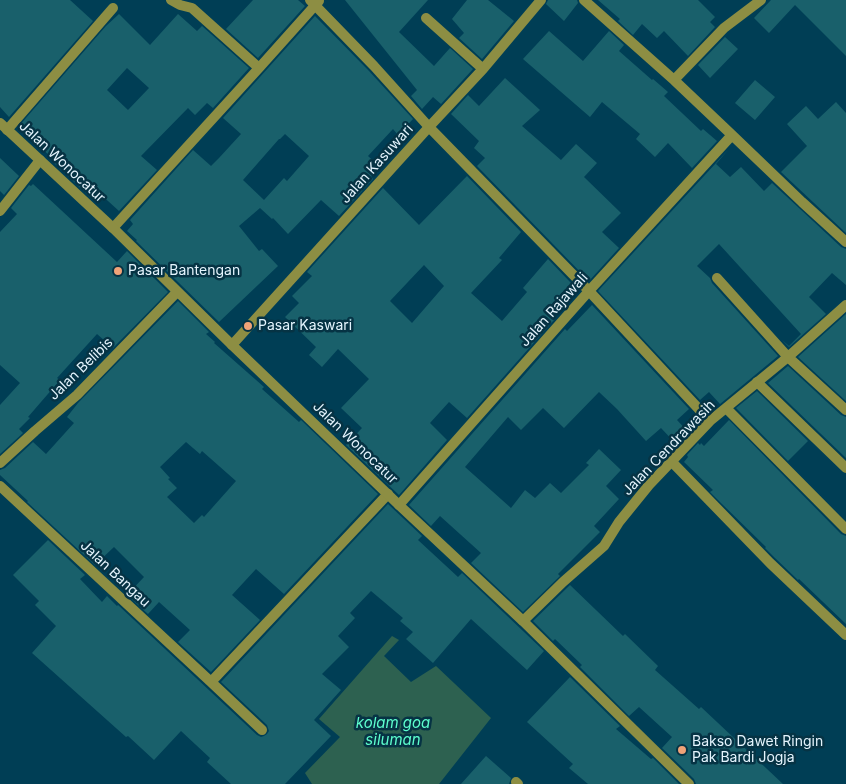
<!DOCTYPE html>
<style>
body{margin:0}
canvas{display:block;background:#003e55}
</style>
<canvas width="846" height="784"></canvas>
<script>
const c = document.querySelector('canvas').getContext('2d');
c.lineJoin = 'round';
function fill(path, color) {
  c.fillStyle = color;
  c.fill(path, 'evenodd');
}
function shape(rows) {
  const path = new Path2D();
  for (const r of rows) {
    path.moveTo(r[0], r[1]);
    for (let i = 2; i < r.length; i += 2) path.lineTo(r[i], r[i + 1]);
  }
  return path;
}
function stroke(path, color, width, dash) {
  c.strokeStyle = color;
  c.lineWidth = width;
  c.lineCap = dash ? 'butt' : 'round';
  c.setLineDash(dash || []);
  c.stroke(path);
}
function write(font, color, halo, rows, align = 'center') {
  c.font = font + ' Inter,sans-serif';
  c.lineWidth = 5;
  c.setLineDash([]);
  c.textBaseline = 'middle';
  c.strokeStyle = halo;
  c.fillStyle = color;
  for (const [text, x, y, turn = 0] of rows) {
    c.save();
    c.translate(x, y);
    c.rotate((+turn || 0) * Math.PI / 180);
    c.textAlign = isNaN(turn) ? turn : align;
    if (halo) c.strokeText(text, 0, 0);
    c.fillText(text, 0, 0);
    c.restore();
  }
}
fill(shape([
 [392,636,399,640,384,656,411,682,436,666,491,718,439,784,312,784,305,773,340,737,319,719]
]), '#2d6150');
fill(shape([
 [0,0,70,0,93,21,9,117,0,107],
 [253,0,298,0,305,6,258,58,226,29],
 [345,0,428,0,399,32,434,66,450,48,473,69,441,104,433,97,422,109,411,96,417,90],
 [467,0,488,0,514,21,482,59,459,38,464,33,452,19],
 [548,0,577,0,578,3,564,21,546,4],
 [598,0,698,0,715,17,710,22,715,27,688,56,664,31,657,38,642,24,633,35,618,21,620,19],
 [771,0,846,0,846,56,795,5,769,33,754,18],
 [119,14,150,45,178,14,197,31,202,26,249,68,213,108,207,103,195,115,188,108,141,156,157,170,119,211,97,191,90,197,53,162,54,160,52,158,32,139,33,138,19,126,106,26],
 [127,68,149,88,128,110,107,90],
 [315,16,369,71,413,119,398,135,393,129,368,156,380,167,371,177,373,179,339,216,321,200,288,234,273,218,272,219,260,208,239,226,259,251,262,249,278,266,219,322,136,241,137,240,127,231,133,224,130,220,193,150,211,166,219,158,241,134,223,118],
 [285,134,309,156,287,181,284,178,264,200,243,180,279,139,280,139],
 [549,31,583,61,609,31,624,45,619,51,652,80,653,79,668,92,664,96,701,131,703,129,717,141,692,168,668,143,655,157,636,139,640,134,602,102,590,117,523,59],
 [725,37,738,49,710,78,698,65],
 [505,78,540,110,522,126,561,160,576,144,597,163,584,177,621,213,602,232,619,248,589,281,477,166,485,158,474,148,479,141,451,114,468,95,479,106],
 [755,80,775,97,755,120,735,103],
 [836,102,846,113,846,233,781,172,807,146,787,124,806,106,818,119],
 [728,150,716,164,730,177,741,167,764,191,772,183,841,247,846,249,846,285,832,273,809,297,826,314,789,347,782,340,789,346,801,334,719,244,697,266,710,278,712,283,778,356,720,404,709,392,700,400,598,291],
 [0,158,19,176,4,195,0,191],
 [467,176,521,232,499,258,502,260,471,293,502,321,527,292,523,288,548,259,571,283,545,312,554,320,467,418,449,402,430,423,447,440,399,495,346,445,362,428,341,408,369,379,338,349,322,367,309,355,316,347,285,317,299,303,292,296,312,276,307,272,383,188,419,225],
 [424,265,444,286,412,323,390,301],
 [33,184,117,262,127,251,168,292,113,348,97,334,57,378,60,380,28,417,30,418,19,429,23,433,0,454,0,405,20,383,0,365,0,232,17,214,11,208,29,185,31,186],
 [178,301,209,332,206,334,215,342,214,343,264,387,262,389,299,422,301,420,378,494,284,594,256,569,232,595,260,620,211,672,178,642,190,630,159,602,148,614,127,595,144,577,114,547,95,565,27,502,28,501,0,475,0,470,5,468,33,442,46,454,74,423,67,417,78,403],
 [186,442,200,454,202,451,236,481,204,517,202,515,194,523,167,497,177,488,168,479,170,478,160,467],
 [592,305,689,409,677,420,689,433,677,445,661,428,646,441,617,409,599,392,564,428,543,408,521,430,508,417,465,467,511,508,525,490,535,498,550,483,561,493,589,465,586,463,599,449,621,470,606,486,619,499,594,526,600,532,558,574,560,576,523,612,471,563,481,553,440,516,431,526,409,505,565,329,567,331],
 [846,314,846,401,798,357],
 [788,366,841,415,846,417,846,458,768,383],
 [757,391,808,441,788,461,736,408],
 [729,420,841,534,846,536,846,624,799,579,798,580,775,558,765,548,766,547,722,504,710,492,713,490,684,462,688,457,687,455,698,443,700,445,701,443,704,446],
 [388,504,422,536,418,540,458,577,462,573,544,651,527,670,471,619,433,663,406,639,413,632,400,621,403,618,371,591,350,613,355,618,338,636,349,647,322,674,341,690,314,720,331,736,285,784,231,784,207,762,210,758,181,731,154,760,128,736,126,737,32,653,56,626,35,605,39,601,13,575,48,540,85,575,80,579,102,602,107,596,117,606,118,605,257,735,261,737,264,736,267,734,269,731,267,725,221,682],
 [570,585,623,636,625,634,658,666,655,670,699,709,701,707,783,784,696,784,694,779,662,748,672,737,639,707,629,716,580,667,582,665,555,639,553,641,533,621],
 [570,677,620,726,616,729,651,759,653,758,679,784,588,784,569,768,573,764,527,722],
 [486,756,511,778,509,784,461,784]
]), '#19606b');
stroke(shape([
 [757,382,846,468]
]), '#8d8e43', 10);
stroke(shape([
 [171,0,180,5,192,8,259,68],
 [310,0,374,66,429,127,589,291,710,421],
 [584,0,674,80,732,135,802,202,846,242],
 [426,18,483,69],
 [674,80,724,28,761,0],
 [7,130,113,8],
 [0,211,40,160],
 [113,228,259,68,319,1],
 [717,278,788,357,846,410],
 [232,345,429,127,483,69,541,0],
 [726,408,846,529],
 [671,461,770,563,846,635],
 [0,486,211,682,262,730],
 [399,505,589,291,732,135],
 [523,621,563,582,604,546,619,522,649,485,710,421,788,357,846,305],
 [211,682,388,494],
 [516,782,518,784]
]), '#8d8e43', 10);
stroke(shape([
 [0,123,113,228,232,345,399,505,523,621,689,784],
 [0,463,35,431,77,395,177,292]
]), '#8d8e43', 10);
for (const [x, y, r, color] of [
 [118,271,5,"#f0a378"],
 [248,326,5,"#f0a378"],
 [682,750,5,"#f0a378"]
]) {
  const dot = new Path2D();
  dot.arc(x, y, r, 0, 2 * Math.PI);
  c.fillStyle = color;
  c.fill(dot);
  stroke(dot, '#063344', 2);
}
write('14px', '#e4f4fd', '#063344', [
 ["Jalan Wonocatur",62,162,43],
 ["Jalan Kasuwari",377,164,-48],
 ["Jalan Rajawali",554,310,-48],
 ["Jalan Belibis",81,369,-44],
 ["Jalan Wonocatur",355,443,44],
 ["Jalan Cendrawasih",669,448,-46],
 ["Jalan Bangau",115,574,43]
]);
write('14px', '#e4f4fd', '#063344', [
 ["Pasar Bantengan",128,271],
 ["Pasar Kaswari",258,326],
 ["Bakso Dawet Ringin",692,742],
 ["Pak Bardi Jogja",692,758]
], 'left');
write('italic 15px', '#5dfdcd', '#063344', [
 ["kolam goa",393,723],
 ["siluman",393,740]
]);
</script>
